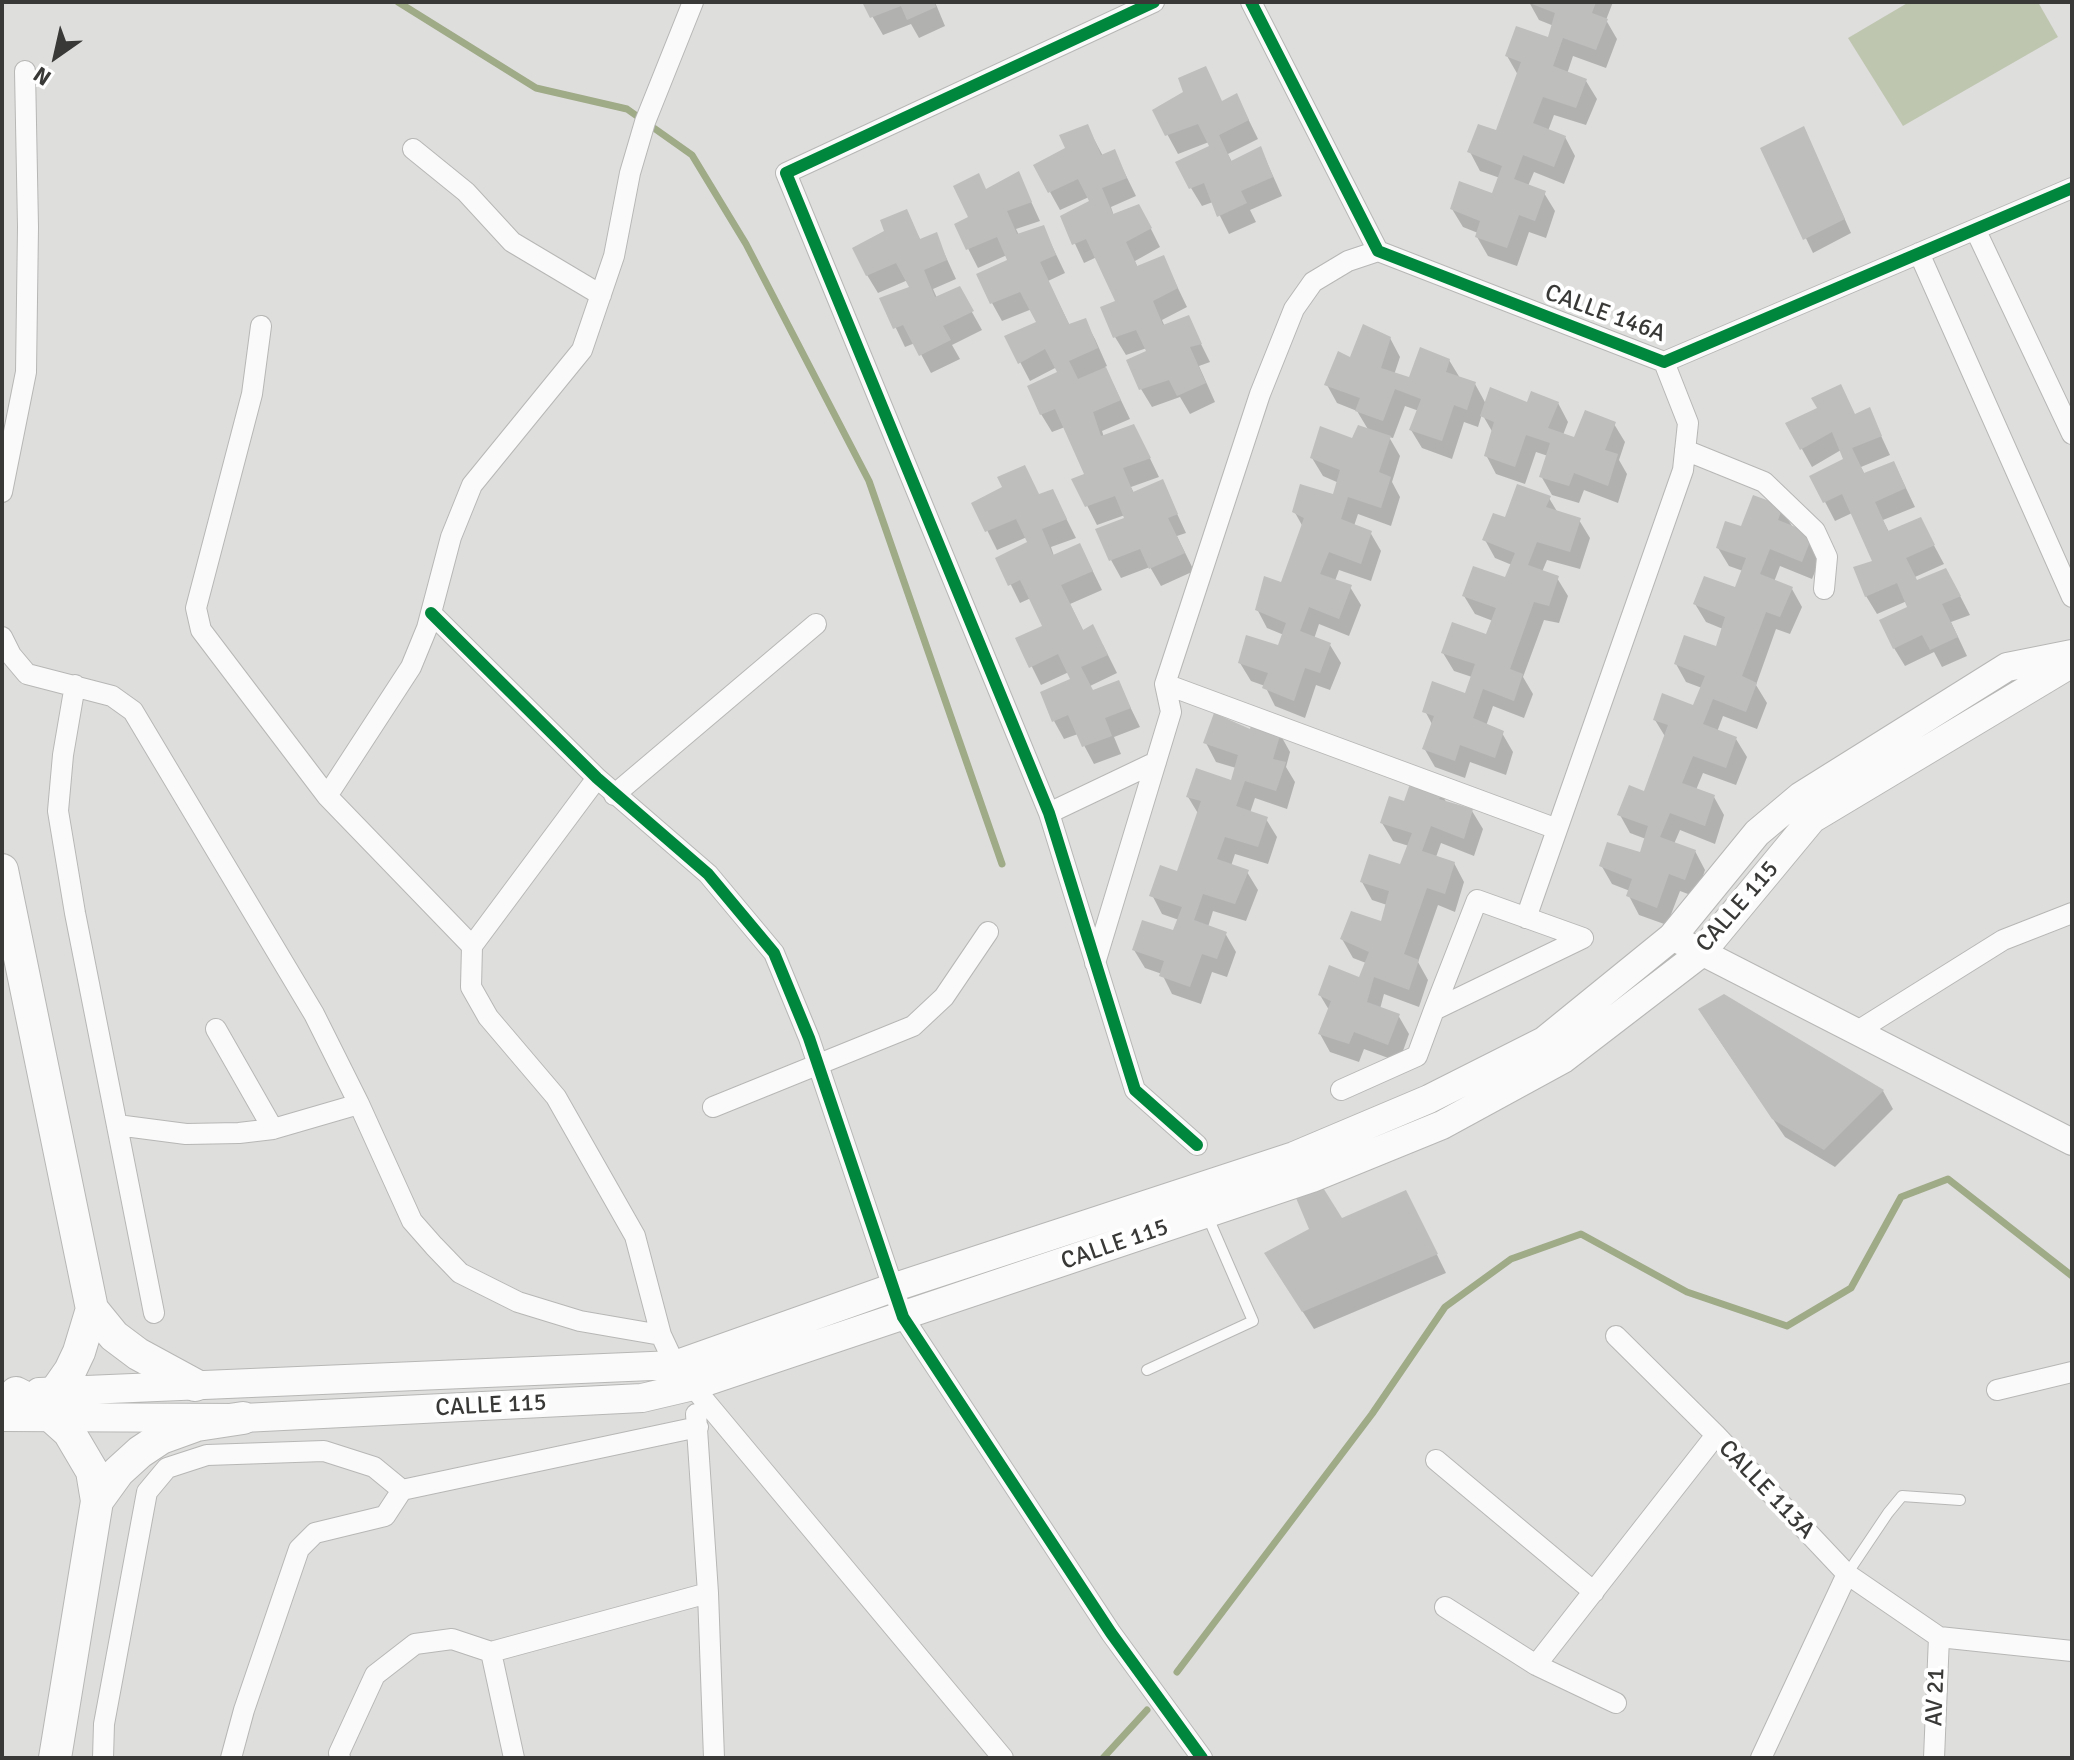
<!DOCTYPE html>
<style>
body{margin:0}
#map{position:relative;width:2074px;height:1760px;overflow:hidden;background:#dededd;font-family:Signika,sans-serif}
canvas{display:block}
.frame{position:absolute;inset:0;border:4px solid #393938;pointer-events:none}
.north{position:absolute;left:16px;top:16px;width:80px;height:80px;-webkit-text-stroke:6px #fff;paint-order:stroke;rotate:214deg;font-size:22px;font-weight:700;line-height:32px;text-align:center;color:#393938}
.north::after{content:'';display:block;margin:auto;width:28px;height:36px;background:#393938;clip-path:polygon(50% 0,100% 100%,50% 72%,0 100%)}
</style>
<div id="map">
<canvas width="2074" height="1760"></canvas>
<div class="frame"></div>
<div class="north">N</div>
</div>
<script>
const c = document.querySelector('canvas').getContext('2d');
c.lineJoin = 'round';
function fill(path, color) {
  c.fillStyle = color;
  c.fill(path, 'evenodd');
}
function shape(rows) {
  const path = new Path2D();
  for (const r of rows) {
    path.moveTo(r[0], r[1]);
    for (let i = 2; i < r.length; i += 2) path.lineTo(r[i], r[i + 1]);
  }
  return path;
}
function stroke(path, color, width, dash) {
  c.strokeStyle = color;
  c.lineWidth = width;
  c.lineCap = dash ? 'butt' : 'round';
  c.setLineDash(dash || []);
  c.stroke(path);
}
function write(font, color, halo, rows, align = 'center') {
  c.font = font + ' Signika,sans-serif';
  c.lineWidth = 8;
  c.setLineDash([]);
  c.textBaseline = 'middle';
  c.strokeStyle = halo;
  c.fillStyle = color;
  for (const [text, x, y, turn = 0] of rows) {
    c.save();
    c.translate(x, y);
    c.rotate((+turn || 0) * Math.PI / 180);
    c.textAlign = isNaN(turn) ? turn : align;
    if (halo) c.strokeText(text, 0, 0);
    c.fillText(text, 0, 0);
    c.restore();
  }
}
fill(shape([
 [1909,2,2038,2,2058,37,1903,126,1848,38]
]), '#bfc6b0');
fill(shape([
 [864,2,935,2,945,26,919,38,911,24,883,35],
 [1529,2,1613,2,1606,20,1617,39,1606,68,1573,56,1567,74,1586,81,1597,99,1586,125,1554,115,1548,131,1565,137,1575,156,1564,184,1534,172,1528,186,1544,193,1555,211,1546,238,1529,232,1517,266,1488,256,1477,237,1478,233,1463,227,1452,209,1493,195,1500,178,1480,171,1470,152,1497,133,1518,75,1507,56,1549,40,1554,26,1539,20],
 [1237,96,1258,139,1228,154,1232,162,1261,149,1282,196,1250,210,1256,222,1229,234,1213,202,1202,206,1191,188,1212,147,1209,142,1178,154,1154,110,1223,103],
 [1087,126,1103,156,1114,151,1136,196,1111,207,1114,216,1149,225,1160,247,1135,261,1138,268,1163,257,1187,307,1162,320,1165,327,1188,318,1210,362,1199,366,1215,402,1190,414,1180,397,1152,407,1141,389,1149,352,1147,348,1126,355,1115,337,1118,302,1097,257,1084,263,1062,216,1092,202,1089,197,1060,210,1050,192,1068,149],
 [1804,128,1851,233,1813,253,1763,149],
 [1018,173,1040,221,1016,229,1019,235,1043,227,1065,273,1048,281,1070,326,1085,321,1095,339,1107,366,1105,367,1130,419,1102,431,1104,437,1143,444,1159,477,1131,487,1134,493,1162,481,1186,533,1177,536,1194,571,1161,586,1150,567,1121,578,1111,560,1126,519,1125,515,1097,525,1074,480,1086,475,1065,427,1052,432,1041,414,1060,373,1057,367,1030,381,1007,337,1039,322,1032,309,1002,321,992,303,1010,261,1007,255,978,268,956,225,971,218,987,191],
 [906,212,921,241,936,235,956,279,933,289,937,298,959,289,982,330,952,345,960,359,931,373,915,343,905,347,882,299,912,288,908,280,878,293,867,275,886,232],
 [1390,338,1400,357,1394,375,1410,379,1449,360,1460,378,1475,384,1486,404,1558,403,1568,422,1563,435,1575,440,1614,424,1625,442,1619,460,1627,474,1618,503,1584,490,1579,503,1552,495,1541,476,1548,456,1536,452,1525,484,1496,474,1486,455,1493,433,1482,414,1478,427,1464,422,1452,459,1422,448,1411,430,1419,411,1405,406,1393,438,1389,437,1400,456,1392,482,1400,497,1391,526,1358,514,1354,526,1370,532,1381,551,1371,581,1339,570,1335,581,1350,587,1361,605,1349,636,1319,624,1314,639,1330,645,1341,663,1330,690,1316,685,1305,718,1275,706,1265,686,1251,681,1240,663,1279,648,1284,635,1267,628,1257,609,1282,584,1303,527,1294,511,1334,497,1339,483,1323,476,1312,458,1353,441,1369,431,1357,411,1337,403,1327,385,1351,359],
 [1869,410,1890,455,1861,467,1865,475,1894,463,1915,507,1883,520,1889,532,1930,538,1944,564,1915,577,1917,582,1956,588,1970,615,1951,622,1967,656,1942,667,1934,652,1905,666,1894,648,1910,608,1907,601,1877,614,1866,596,1874,563,1852,513,1835,521,1812,477,1845,460,1841,450,1812,467,1788,424,1855,415],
 [1040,496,1062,510,1076,538,1051,547,1054,556,1080,545,1102,590,1070,604,1084,632,1103,645,1117,673,1090,686,1093,692,1118,682,1140,727,1114,737,1121,754,1094,764,1078,734,1064,739,1054,721,1073,680,1069,672,1041,685,1018,639,1044,626,1031,598,1020,603,998,559,1030,543,1027,537,997,550,974,504],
 [1549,498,1558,513,1579,520,1590,538,1580,569,1547,560,1542,572,1557,578,1568,596,1559,623,1544,620,1523,677,1533,694,1524,718,1493,706,1486,726,1502,733,1513,752,1506,775,1470,762,1465,778,1435,767,1424,748,1433,726,1425,711,1466,695,1472,677,1454,671,1443,653,1487,637,1493,621,1475,614,1464,596,1506,580,1512,565,1495,558,1485,540,1507,520],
 [1781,508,1792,526,1811,536,1822,554,1812,579,1780,566,1774,582,1792,589,1802,607,1790,634,1776,629,1756,685,1767,703,1757,729,1723,716,1717,732,1736,739,1747,757,1736,785,1703,773,1696,790,1714,797,1724,815,1715,844,1680,830,1674,844,1695,851,1705,870,1696,897,1680,891,1667,925,1639,915,1629,896,1630,891,1612,884,1601,865,1641,854,1646,839,1630,833,1620,815,1645,793,1666,738,1655,720,1694,708,1702,688,1686,682,1676,664,1717,649,1723,629,1706,622,1695,604,1736,589,1743,571,1729,566,1718,548,1742,529],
 [1251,732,1280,734,1290,752,1286,767,1295,782,1287,809,1255,798,1250,813,1266,819,1277,837,1268,864,1235,854,1231,866,1247,872,1258,890,1246,921,1213,911,1208,927,1225,933,1236,952,1227,977,1212,972,1201,1004,1172,994,1162,974,1145,968,1134,950,1174,933,1179,920,1162,914,1152,895,1179,873,1199,815,1188,797,1232,783,1236,768,1216,762,1206,743],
 [1441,794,1447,803,1472,811,1483,829,1474,856,1441,843,1436,857,1454,863,1464,882,1455,912,1438,905,1418,962,1428,980,1419,1007,1384,994,1380,1009,1398,1015,1409,1034,1399,1062,1364,1049,1359,1062,1330,1052,1320,1034,1329,1010,1320,995,1360,980,1366,963,1353,958,1342,939,1382,923,1387,905,1372,900,1362,882,1401,867,1409,846,1393,841,1382,823,1405,804],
 [1724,997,1883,1091,1893,1109,1835,1167,1785,1137,1711,1028],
 [1415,1210,1446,1273,1314,1329,1277,1272]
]), '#0003');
stroke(shape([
 [398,2,536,88,627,109,692,155,746,244,869,481,1002,864],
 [1177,1672,1372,1414,1445,1307,1511,1259,1581,1234,1687,1292,1787,1326,1851,1288,1901,1197,1948,1179,2072,1276],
 [1103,1758,1147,1710]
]), '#9faa87', 7);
fill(shape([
 [862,2,934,2,936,7,907,20,901,6,870,18],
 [1527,2,1596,2,1592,13,1608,19,1596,50,1563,38,1553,66,1587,79,1576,108,1543,97,1533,123,1566,136,1554,167,1523,155,1514,179,1546,191,1535,221,1519,215,1507,248,1475,237,1480,221,1450,209,1459,181,1492,193,1502,166,1467,152,1478,124,1496,130,1521,62,1505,56,1516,26,1548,37,1555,13],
 [1206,66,1222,101,1237,93,1249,120,1219,135,1231,161,1261,146,1273,177,1241,191,1247,203,1217,217,1204,183,1189,189,1175,162,1209,146,1198,124,1165,136,1152,110,1183,92,1178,78],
 [1088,124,1101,155,1115,149,1127,178,1102,188,1113,214,1139,204,1152,228,1126,242,1137,266,1164,255,1178,288,1153,301,1163,325,1189,315,1202,344,1190,347,1206,383,1177,396,1169,380,1139,390,1126,360,1146,351,1136,330,1113,338,1100,307,1115,301,1086,239,1072,245,1060,216,1089,201,1078,179,1048,193,1033,165,1065,148,1059,135],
 [1804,126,1845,219,1803,240,1760,148],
 [1019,171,1032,202,1007,211,1017,234,1044,225,1056,255,1040,262,1069,324,1086,318,1098,348,1069,361,1078,379,1106,367,1121,400,1093,412,1101,436,1134,424,1151,458,1123,468,1133,492,1163,479,1178,514,1168,518,1185,553,1149,569,1140,549,1109,561,1095,529,1124,518,1115,496,1085,507,1071,479,1084,474,1055,409,1040,415,1027,386,1057,372,1045,349,1018,364,1004,336,1036,322,1020,292,990,304,976,274,1007,260,997,237,966,250,954,224,968,217,953,186,979,173,986,189],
 [907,209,920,239,937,232,947,260,924,270,935,297,960,286,974,311,943,326,951,340,919,356,903,325,893,329,879,298,909,287,896,263,866,276,852,248,884,231,880,220],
 [1363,324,1391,337,1381,368,1409,377,1420,347,1450,359,1446,372,1476,382,1467,410,1454,405,1442,441,1409,430,1421,399,1395,389,1383,421,1355,411,1360,398,1324,385,1338,351,1350,357],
 [1841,384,1855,414,1870,407,1882,436,1852,448,1864,473,1894,461,1906,488,1875,502,1888,531,1921,517,1935,545,1906,558,1917,580,1946,568,1961,596,1942,604,1958,637,1930,650,1922,635,1893,649,1879,620,1907,607,1897,583,1865,597,1853,567,1872,561,1842,494,1823,503,1809,476,1843,459,1832,432,1800,450,1785,423,1817,408,1811,398],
 [1490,387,1527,402,1531,391,1559,402,1548,428,1574,437,1585,410,1616,422,1605,450,1618,454,1608,486,1574,473,1569,486,1539,477,1550,443,1526,435,1515,467,1484,456,1494,422,1480,416],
 [1358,425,1391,436,1379,472,1391,477,1381,508,1348,497,1341,519,1372,531,1361,564,1329,552,1320,574,1352,585,1339,619,1309,607,1300,631,1331,643,1320,673,1305,668,1294,701,1262,688,1268,673,1238,663,1246,635,1278,645,1286,623,1255,610,1264,576,1281,582,1304,518,1292,512,1300,484,1333,494,1340,470,1310,458,1320,426,1352,438],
 [1025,465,1039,494,1053,489,1067,519,1042,529,1053,555,1080,543,1093,571,1061,585,1083,630,1093,624,1108,655,1081,667,1093,690,1119,680,1131,708,1105,718,1112,736,1082,747,1068,715,1052,722,1040,692,1070,679,1058,654,1029,668,1015,638,1042,626,1020,580,1008,586,995,558,1027,542,1016,519,985,532,971,503,1002,487,997,477],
 [1517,484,1551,496,1546,507,1581,518,1570,552,1537,542,1528,565,1559,576,1549,606,1534,602,1510,669,1523,674,1514,701,1483,689,1473,718,1504,731,1495,758,1460,745,1455,761,1422,749,1434,716,1422,712,1432,681,1465,693,1475,664,1441,653,1452,622,1486,634,1496,608,1462,596,1473,566,1505,577,1515,553,1482,540,1493,513,1505,517],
 [1753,495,1783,506,1778,520,1813,534,1802,562,1770,549,1760,574,1793,587,1780,617,1766,612,1742,676,1757,683,1746,712,1713,699,1703,724,1737,737,1726,768,1693,756,1682,783,1715,795,1705,826,1670,813,1660,837,1696,850,1685,880,1669,874,1657,908,1626,896,1632,879,1599,866,1607,842,1640,852,1648,826,1617,815,1629,785,1644,791,1668,725,1653,720,1662,693,1693,705,1705,676,1674,664,1684,635,1716,646,1725,617,1693,604,1704,576,1735,587,1746,558,1716,548,1725,521,1741,526],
 [1214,713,1250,729,1252,722,1281,732,1273,759,1286,762,1276,791,1245,781,1236,806,1268,817,1258,847,1225,837,1217,859,1249,870,1235,904,1203,894,1194,920,1227,932,1217,959,1202,954,1190,987,1159,976,1164,961,1132,950,1142,920,1173,930,1182,907,1149,896,1160,865,1177,871,1201,801,1186,797,1196,768,1231,780,1238,755,1203,743],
 [1411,781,1443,792,1439,799,1473,809,1464,839,1431,826,1422,851,1455,862,1445,894,1427,888,1404,954,1419,960,1409,990,1374,977,1367,1002,1400,1014,1388,1045,1354,1032,1349,1044,1318,1034,1331,1001,1318,995,1329,965,1359,977,1369,952,1340,939,1351,911,1381,921,1389,891,1360,882,1369,854,1400,864,1412,833,1380,823,1389,796,1404,801],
 [1724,994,1884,1090,1824,1150,1772,1119,1698,1009],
 [1322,1186,1342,1218,1406,1190,1438,1254,1302,1312,1264,1253,1309,1229,1296,1198]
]), '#bebebd');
const service = shape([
 [1147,1370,1253,1321,1207,1215],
 [1847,1574,1888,1513,1902,1496,1960,1500]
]);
const minor = shape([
 [1154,2,786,173,1049,813,1135,1090,1197,1145],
 [1251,2,1378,251,1664,362,2072,188],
 [413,149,466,192,512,242,601,295],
 [1976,231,2072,434],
 [1919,253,2072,597],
 [261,326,252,394,196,608,201,630,327,796,472,946],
 [1685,450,1764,482,1815,531,1827,557,1824,589],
 [2,492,26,372,28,227,25,71],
 [431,613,597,778,708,874,774,953,809,1038,903,1317,1111,1633,1202,1758],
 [2,637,11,655,27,674,112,696,133,711,314,1014,359,1104,412,1221,434,1246,460,1273,518,1302,580,1321,661,1335],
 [1165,684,1557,829],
 [75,685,63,755,58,811,75,913,154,1313],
 [597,778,472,946,471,987,488,1017,556,1097,635,1236,661,1335,675,1365,1003,1758],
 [614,795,816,624],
 [327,796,411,667,427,628,451,537,472,485,582,350,614,256,630,173,645,122,693,2],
 [1049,813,1156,762],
 [1526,918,1683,470,1688,423,1664,362],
 [1095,963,1171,712,1165,684,1260,394,1294,309,1313,282,1348,261,1378,251],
 [216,1029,273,1129],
 [1856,1032,2003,940,2072,913],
 [1341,1090,1417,1056,1434,1010,1477,900,1583,938,1434,1010],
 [713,1107,913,1026,944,997,988,932],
 [117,1125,186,1134,239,1133,273,1129,359,1104],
 [1616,1336,1716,1435],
 [1997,1390,2072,1372],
 [696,1414,708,1593,714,1758],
 [1436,1460,1594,1592],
 [1445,1607,1536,1665,1616,1703],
 [1536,1665,1716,1435,1847,1574,1939,1637,2072,1651],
 [103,1758,104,1724,147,1492,167,1468,207,1455,324,1451,374,1467,402,1490],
 [231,1758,244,1710,299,1549,315,1533,385,1516,402,1490,698,1427],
 [340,1758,339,1753,375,1675,415,1644,452,1639,491,1652],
 [514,1758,491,1652,708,1593],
 [1761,1758,1847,1574],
 [1934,1758,1939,1637]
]);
const tertiary = shape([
 [1672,937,2072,1142]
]);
const secondary = shape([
 [39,1392,675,1365,892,1288,1294,1156,1429,1099,1544,1041,1672,937,1757,833,1801,796,2007,667,2072,654],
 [2,1417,243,1418,642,1398,693,1386,1312,1178,1442,1125,1563,1059,1701,953,1812,819,2072,663]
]);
const primary = shape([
 [2,870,92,1309,114,1336,138,1354,195,1385],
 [16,1393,39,1405,69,1432,92,1471,97,1501,55,1758],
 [21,1415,39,1405,56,1391,70,1371,79,1352,92,1309],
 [97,1501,118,1472,140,1452,161,1438,197,1425,243,1418]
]);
stroke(service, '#b7b7b6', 12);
stroke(minor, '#b7b7b6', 22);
stroke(tertiary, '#b7b7b6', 28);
stroke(secondary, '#b7b7b6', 30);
stroke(primary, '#b7b7b6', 34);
stroke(service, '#fafafa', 10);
stroke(minor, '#fafafa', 20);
stroke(tertiary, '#fafafa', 26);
stroke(secondary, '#fafafa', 28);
stroke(primary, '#fafafa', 32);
stroke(shape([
 [1154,2,786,173,1049,813,1135,1090,1197,1145],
 [1251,2,1378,251,1664,362,2072,188],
 [431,613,597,778,708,874,774,953,809,1038,903,1317,1111,1633,1202,1758]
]), '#00873e', 12);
write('24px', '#393938', '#fff', [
 ["CALLE 146A",1605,314,20],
 ["CALLE 115",1738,907,-49],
 ["CALLE 115",1115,1245,-19],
 ["CALLE 115",491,1406,-3],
 ["CALLE 113A",1766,1490,46],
 ["AV 21",1936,1697,-88]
]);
</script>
